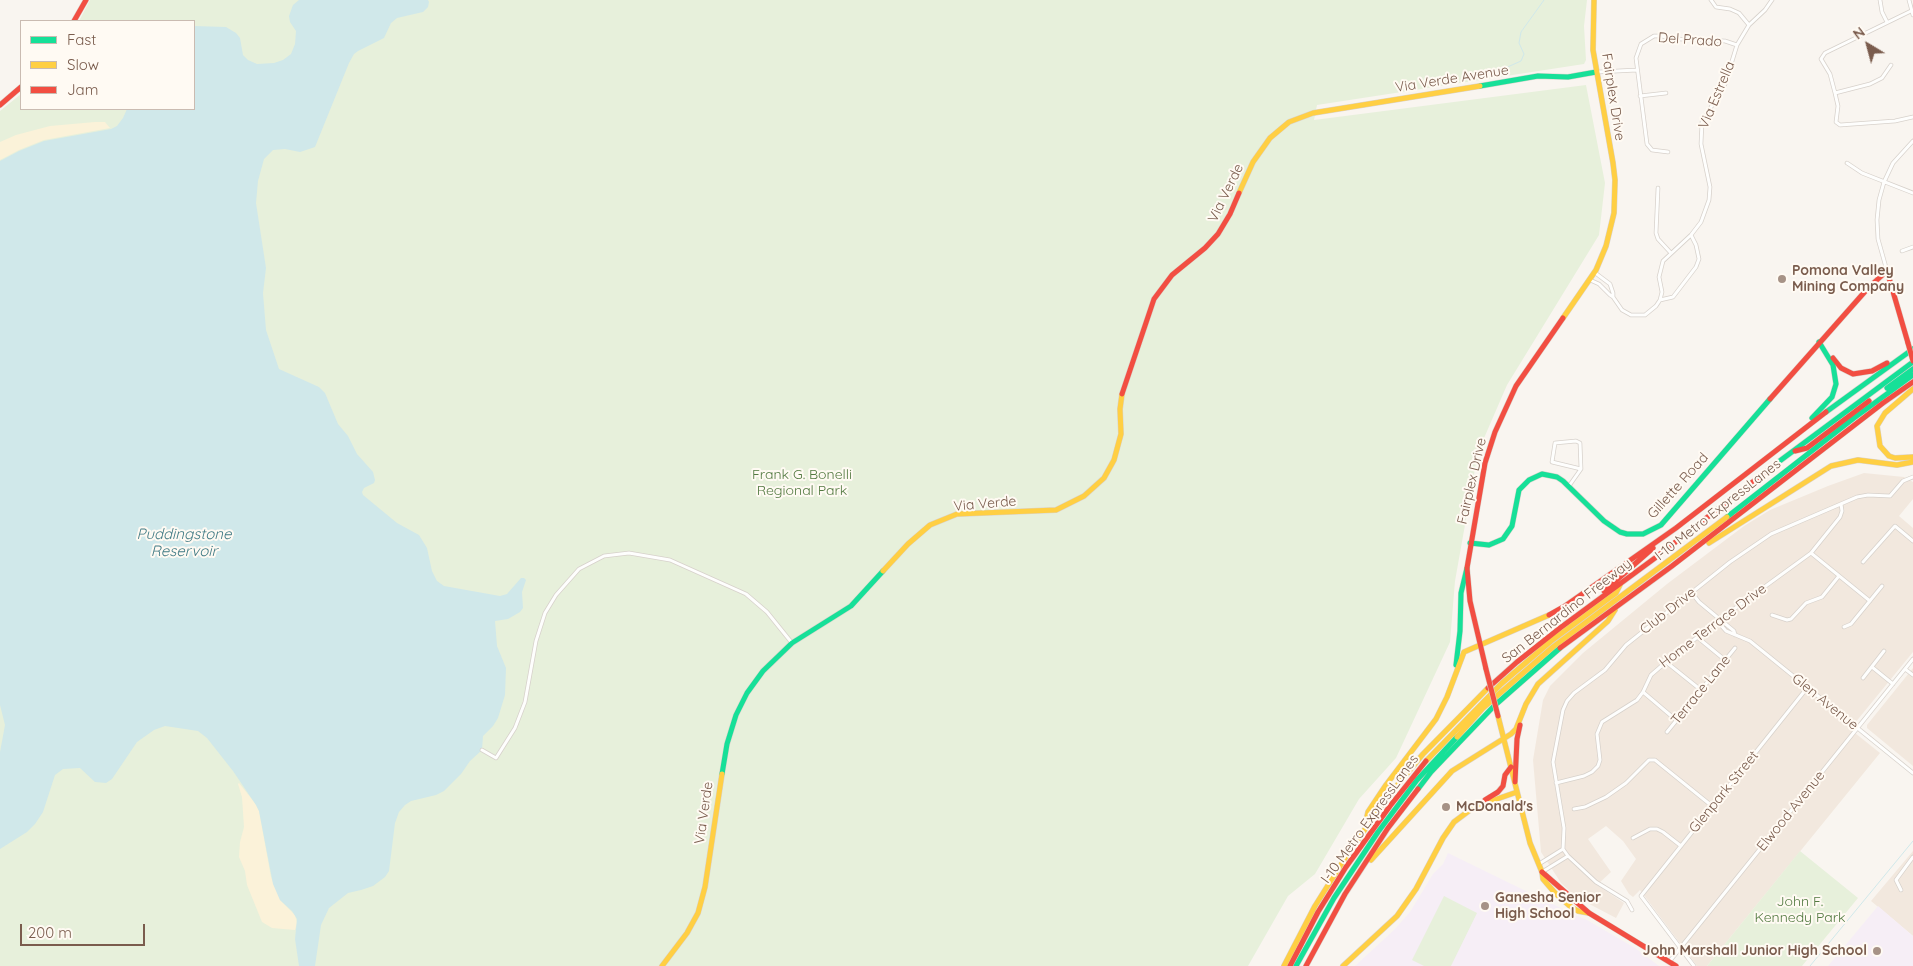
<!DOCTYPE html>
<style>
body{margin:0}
#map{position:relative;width:1913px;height:966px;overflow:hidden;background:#f9f5f0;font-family:Quicksand,sans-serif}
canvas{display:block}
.legend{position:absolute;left:20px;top:20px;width:175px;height:90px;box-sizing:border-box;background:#fffaf3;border:1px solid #cabbb1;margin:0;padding:6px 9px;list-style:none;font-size:15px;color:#7a5c4d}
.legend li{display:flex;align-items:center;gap:10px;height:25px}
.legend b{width:25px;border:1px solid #cabbb1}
.north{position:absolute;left:1843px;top:20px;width:50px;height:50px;-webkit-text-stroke:4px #fffaf3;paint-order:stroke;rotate:323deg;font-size:14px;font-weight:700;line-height:20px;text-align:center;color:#7a5c4d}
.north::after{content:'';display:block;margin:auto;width:18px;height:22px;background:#7a5c4d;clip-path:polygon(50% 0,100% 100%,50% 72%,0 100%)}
.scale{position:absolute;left:20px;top:924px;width:125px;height:22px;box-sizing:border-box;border:2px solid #7a5c4d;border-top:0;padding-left:6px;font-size:15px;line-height:18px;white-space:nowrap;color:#7a5c4d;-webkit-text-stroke:4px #fffaf3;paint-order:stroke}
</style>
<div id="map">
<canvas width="1913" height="966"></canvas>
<ul class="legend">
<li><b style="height:6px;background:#16e098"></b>Fast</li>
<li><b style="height:6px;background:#ffcf43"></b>Slow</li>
<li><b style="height:6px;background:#f24e42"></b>Jam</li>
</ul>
<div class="north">N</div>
<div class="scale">200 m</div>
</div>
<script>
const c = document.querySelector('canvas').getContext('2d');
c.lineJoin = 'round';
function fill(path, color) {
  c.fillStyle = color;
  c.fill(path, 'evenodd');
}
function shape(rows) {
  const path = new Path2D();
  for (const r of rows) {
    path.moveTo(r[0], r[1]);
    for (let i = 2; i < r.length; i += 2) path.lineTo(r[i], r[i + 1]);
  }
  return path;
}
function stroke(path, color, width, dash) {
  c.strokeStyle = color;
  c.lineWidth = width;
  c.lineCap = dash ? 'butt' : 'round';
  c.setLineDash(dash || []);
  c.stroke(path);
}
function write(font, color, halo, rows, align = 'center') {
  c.font = font + ' Quicksand,sans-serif';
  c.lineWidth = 4;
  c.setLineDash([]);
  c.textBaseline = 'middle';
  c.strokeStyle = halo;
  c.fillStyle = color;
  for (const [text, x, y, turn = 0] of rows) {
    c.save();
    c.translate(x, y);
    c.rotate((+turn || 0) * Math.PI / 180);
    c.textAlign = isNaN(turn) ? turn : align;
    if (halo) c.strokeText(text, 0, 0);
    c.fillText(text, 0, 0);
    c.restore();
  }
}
fill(shape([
 [1864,473,1904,477,1913,482,1913,499,1899,516,1913,528,1913,652,1850,729,1880,753,1707,966,1697,966,1640,890,1633,897,1629,894,1621,881,1636,859,1623,841,1606,826,1588,839,1611,872,1597,885,1624,903,1616,918,1576,897,1561,883,1541,852,1533,760,1543,700,1550,686,1583,653,1667,584,1744,526,1770,510,1828,486],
 [1913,668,1913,766,1867,728,1867,725],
 [1913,851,1913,936,1871,901]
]), '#f2e8de');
fill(shape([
 [1448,853,1575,915,1587,920,1635,948,1659,966,1355,966,1394,930,1410,912,1433,874,1443,864],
 [1878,906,1913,936,1913,966,1828,966]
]), '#f6eef6');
fill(shape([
 [90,0,1587,0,1584,26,1586,60,1584,64,1317,105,1314,120,1586,85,1605,183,1599,235,1507,385,1478,452,1455,581,1450,642,1396,758,1359,799,1315,874,1288,896,1248,966,0,966,0,111,21,94,21,109,194,109,194,21,79,21],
 [1800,851,1858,898,1802,966,1707,966],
 [1444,896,1477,913,1451,966,1424,966,1412,960]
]), '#e7f0db');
fill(shape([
 [95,122,105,122,110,128,44,140,19,150,0,160,0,142,16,135,50,126],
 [239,783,255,803,259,811,271,877,280,900,295,915,297,923,295,930,272,928,262,922,247,885,245,871,239,857,240,842,244,827,242,797,238,784]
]), '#fbf2d9');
fill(shape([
 [299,0,428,0,429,2,428,7,423,12,397,18,391,23,384,38,358,51,354,54,349,63,315,147,300,152,285,149,273,150,264,159,258,181,256,203,266,268,263,293,266,330,279,369,319,387,325,393,338,424,348,436,357,454,373,472,375,480,374,483,364,488,362,492,363,495,397,523,419,535,427,548,432,571,437,581,444,586,500,596,507,594,521,578,524,578,526,580,522,592,523,608,520,612,508,619,495,621,497,646,506,668,505,695,498,718,493,726,483,736,482,750,470,761,461,774,444,791,436,795,411,801,405,805,399,812,395,823,389,871,385,877,373,886,361,890,348,893,329,908,321,925,315,966,299,966,295,939,297,919,292,911,280,900,273,884,259,811,256,805,233,771,207,738,198,731,165,726,154,730,137,742,112,779,106,783,95,782,80,768,63,769,55,775,43,812,35,824,27,832,0,849,0,752,5,725,0,705,0,161,19,151,44,141,111,129,117,126,123,118,127,109,194,109,194,26,226,27,236,33,240,38,243,55,248,60,257,64,274,63,283,60,291,54,295,44,296,31,290,22,289,16,293,5]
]), '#d0e8ea');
stroke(shape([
 [1499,74,1503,69,1521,61,1524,54,1519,43,1521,32,1544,0],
 [1810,966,1913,841]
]), '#d0e8ea', 1);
const street = shape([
 [1711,0,1716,7,1730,9,1739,13,1749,25],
 [1880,0,1882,12,1887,22],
 [1909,0,1913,15],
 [1911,11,1825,53,1821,59,1830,74,1835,93,1838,106,1836,122,1840,125,1895,121,1913,117],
 [1598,72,1637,70],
 [1835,93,1870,84,1882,78,1891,65],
 [1640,96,1666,93],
 [1668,152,1652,150,1647,144,1636,58,1641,44,1654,36,1661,36,1680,39,1725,41,1737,45],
 [1847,163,1862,173,1913,193],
 [1658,188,1656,233,1658,239,1670,252],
 [1902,251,1913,247],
 [1887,271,1878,239,1877,220,1879,200,1884,182,1893,163,1913,141],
 [1594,272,1610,284,1613,293,1613,297],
 [1590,280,1599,284,1610,295,1613,297,1622,310,1631,315,1645,315,1656,306,1660,300,1662,292,1659,277,1663,261,1691,235,1701,222,1709,200,1710,187,1701,144,1702,122,1725,84,1737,45,1749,25,1765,10,1772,0],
 [1660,300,1673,297,1696,267,1699,259,1696,245,1691,235],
 [1569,486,1581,469,1580,443,1576,441,1555,443,1552,462,1581,469],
 [1811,553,1870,601],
 [1863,562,1895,526,1913,541],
 [1692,593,1699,602,1734,631,1735,635],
 [1772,615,1787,620,1791,619,1806,603,1822,597,1839,576],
 [1719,620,1719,623,1726,631,1750,641,1913,773],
 [1844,627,1851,624,1882,586],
 [1697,637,1725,660],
 [1666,662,1701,690],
 [1872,667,1893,684],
 [1905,669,1913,675],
 [1863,678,1884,651],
 [1643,692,1676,720],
 [1667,732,1735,648],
 [482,750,496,758,515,728,525,702,536,641,545,613,556,595,579,569,604,556,629,553,670,560,746,594,767,612,792,643],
 [1556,783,1584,776,1592,772,1598,766,1600,760,1597,734,1602,722,1637,700,1643,692,1651,675,1666,662,1719,620,1811,553,1840,517,1842,511,1841,504],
 [1574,809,1585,807,1606,797,1626,783,1649,760,1655,760,1712,806],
 [1633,838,1650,829,1657,829,1663,832,1681,846],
 [1539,864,1563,849],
 [1542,872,1568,856],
 [1901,890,1896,880,1913,857],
 [1632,910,1627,901,1596,882,1568,856,1563,849,1564,828,1553,762,1563,710,1567,701,1574,693,1605,670,1626,645,1730,562,1771,534,1857,497,1868,495,1890,496,1903,481,1913,477],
 [1669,962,1913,659],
 [1694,966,1641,896,1807,688]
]);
const fast = shape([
 [1480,86,1538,76,1568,77,1596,72],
 [1887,388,1913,369],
 [1826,412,1913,349],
 [1812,418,1832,397,1836,384,1833,365,1819,342],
 [1777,463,1913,362],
 [1727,517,1854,418,1913,375],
 [1470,543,1489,545,1503,539,1512,526,1519,490,1529,480,1542,474,1557,477,1563,481,1604,521,1620,532,1627,534,1643,534,1661,525,1770,399],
 [1456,665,1460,631,1461,593,1467,568],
 [722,774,727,744,736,715,747,693,763,671,792,643,851,606,883,571],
 [1418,789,1431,772,1494,706,1560,648],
 [1296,966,1334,898,1378,832,1417,780,1457,737]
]);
const slow = shape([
 [1239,193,1253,162,1270,138,1289,122,1313,113,1480,86],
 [1563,318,1596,270,1606,246,1614,213,1615,180,1613,163,1593,50,1594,0],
 [1913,389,1885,413,1877,426,1880,446,1889,456,1895,458,1913,457],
 [1709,543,1831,466,1858,460,1897,465,1913,462],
 [883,571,908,544,930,525,957,514,1056,510,1084,496,1104,478,1114,460,1121,434,1120,409,1122,394],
 [1498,716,1530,843,1542,872,1543,879,1555,893,1571,907,1578,911,1589,913],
 [1457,737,1483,708,1553,647,1727,517],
 [1426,761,1501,684,1551,641,1616,593,1620,585],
 [1365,825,1368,812,1386,785,1436,719,1447,697,1464,652,1549,615],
 [1371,860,1452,771,1511,734,1516,729,1526,704,1538,684,1608,621,1615,610],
 [662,966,687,933,698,913,705,887,722,774],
 [1284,966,1315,906,1347,855,1386,799,1423,754,1488,688],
 [1343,966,1397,916,1416,889,1443,838,1454,822,1474,807,1517,792]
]);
const jam = shape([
 [74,21,86,0],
 [0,105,21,87],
 [1833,358,1841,368,1853,374,1872,371,1887,363],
 [1122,394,1154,299,1172,275,1205,248,1218,234,1230,214,1239,193],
 [1770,399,1869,287,1887,271,1908,343],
 [1795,451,1807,448,1869,401],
 [1604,591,1653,548],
 [1549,615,1565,606,1676,528,1826,412],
 [1560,648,1672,566,1883,403,1913,382],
 [1486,669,1470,601,1467,568,1485,463,1495,432,1516,386,1563,318],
 [1488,688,1517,662,1560,628,1655,558,1777,463],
 [1515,782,1517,739,1520,725],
 [1485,800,1498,792,1503,786,1505,775,1511,767],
 [1542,872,1589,913,1676,966],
 [1290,966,1318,912,1346,867,1390,806,1426,761],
 [1306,966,1345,894,1388,828,1418,789]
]);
stroke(street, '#d7d1cb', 4.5);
stroke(fast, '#d9d2cb', 6);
stroke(slow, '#d9d2cb', 6);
stroke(jam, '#d9d2cb', 6);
stroke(street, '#fefefd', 3);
stroke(fast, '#16e098', 5);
stroke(slow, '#ffcf43', 5);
stroke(jam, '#f24e42', 5);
const jamBridge = shape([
 [1908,343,1913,361],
 [1486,669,1498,716]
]);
stroke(jamBridge, '#d9d2cb', 6, []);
stroke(jamBridge, '#f24e42', 5);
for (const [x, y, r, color] of [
 [1782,279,5,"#a69286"],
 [1446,807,5,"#a69286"],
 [1485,906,5,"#a69286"],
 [1877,951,5,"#a69286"]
]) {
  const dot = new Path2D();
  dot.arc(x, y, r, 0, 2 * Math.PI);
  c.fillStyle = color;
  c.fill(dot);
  stroke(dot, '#fffaf3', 2);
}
write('14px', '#7a5c4d', '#fffaf3', [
 ["Del Prado",1690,40,4],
 ["Via Verde Avenue",1452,79,-9],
 ["Via Estrella",1717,95,-67],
 ["Fairplex Drive",1613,97,81],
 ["Via Verde",1226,193,-64],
 ["Fairplex Drive",1472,481,-77],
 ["Gillette Road",1678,486,-48],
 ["Via Verde",985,504,-5],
 ["I-10 Metro ExpressLanes",1718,510,-38],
 ["San Bernardino Freeway",1567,611,-38],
 ["Club Drive",1668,611,-38],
 ["Home Terrace Drive",1713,626,-37],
 ["Terrace Lane",1701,690,-51],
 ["Glen Avenue",1825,702,39],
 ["Glenpark Street",1724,792,-51],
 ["Elwood Avenue",1791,811,-51],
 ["Via Verde",704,813,-82],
 ["I-10 Metro ExpressLanes",1370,819,-54]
]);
write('bold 14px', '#7a5c4d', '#fffaf3', [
 ["Pomona Valley",1792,271],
 ["Mining Company",1792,287],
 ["McDonald's",1456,807],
 ["Ganesha Senior",1495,898],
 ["High School",1495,914],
 ["John Marshall Junior High School",1867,951,"right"]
], 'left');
write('14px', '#537a41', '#fffaf3', [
 ["Frank G. Bonelli",802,475],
 ["Regional Park",802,491],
 ["John F.",1800,902],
 ["Kennedy Park",1800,918]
]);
write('italic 15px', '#437c86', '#fffaf3', [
 ["Puddingstone",184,534],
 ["Reservoir",184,551]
]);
</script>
